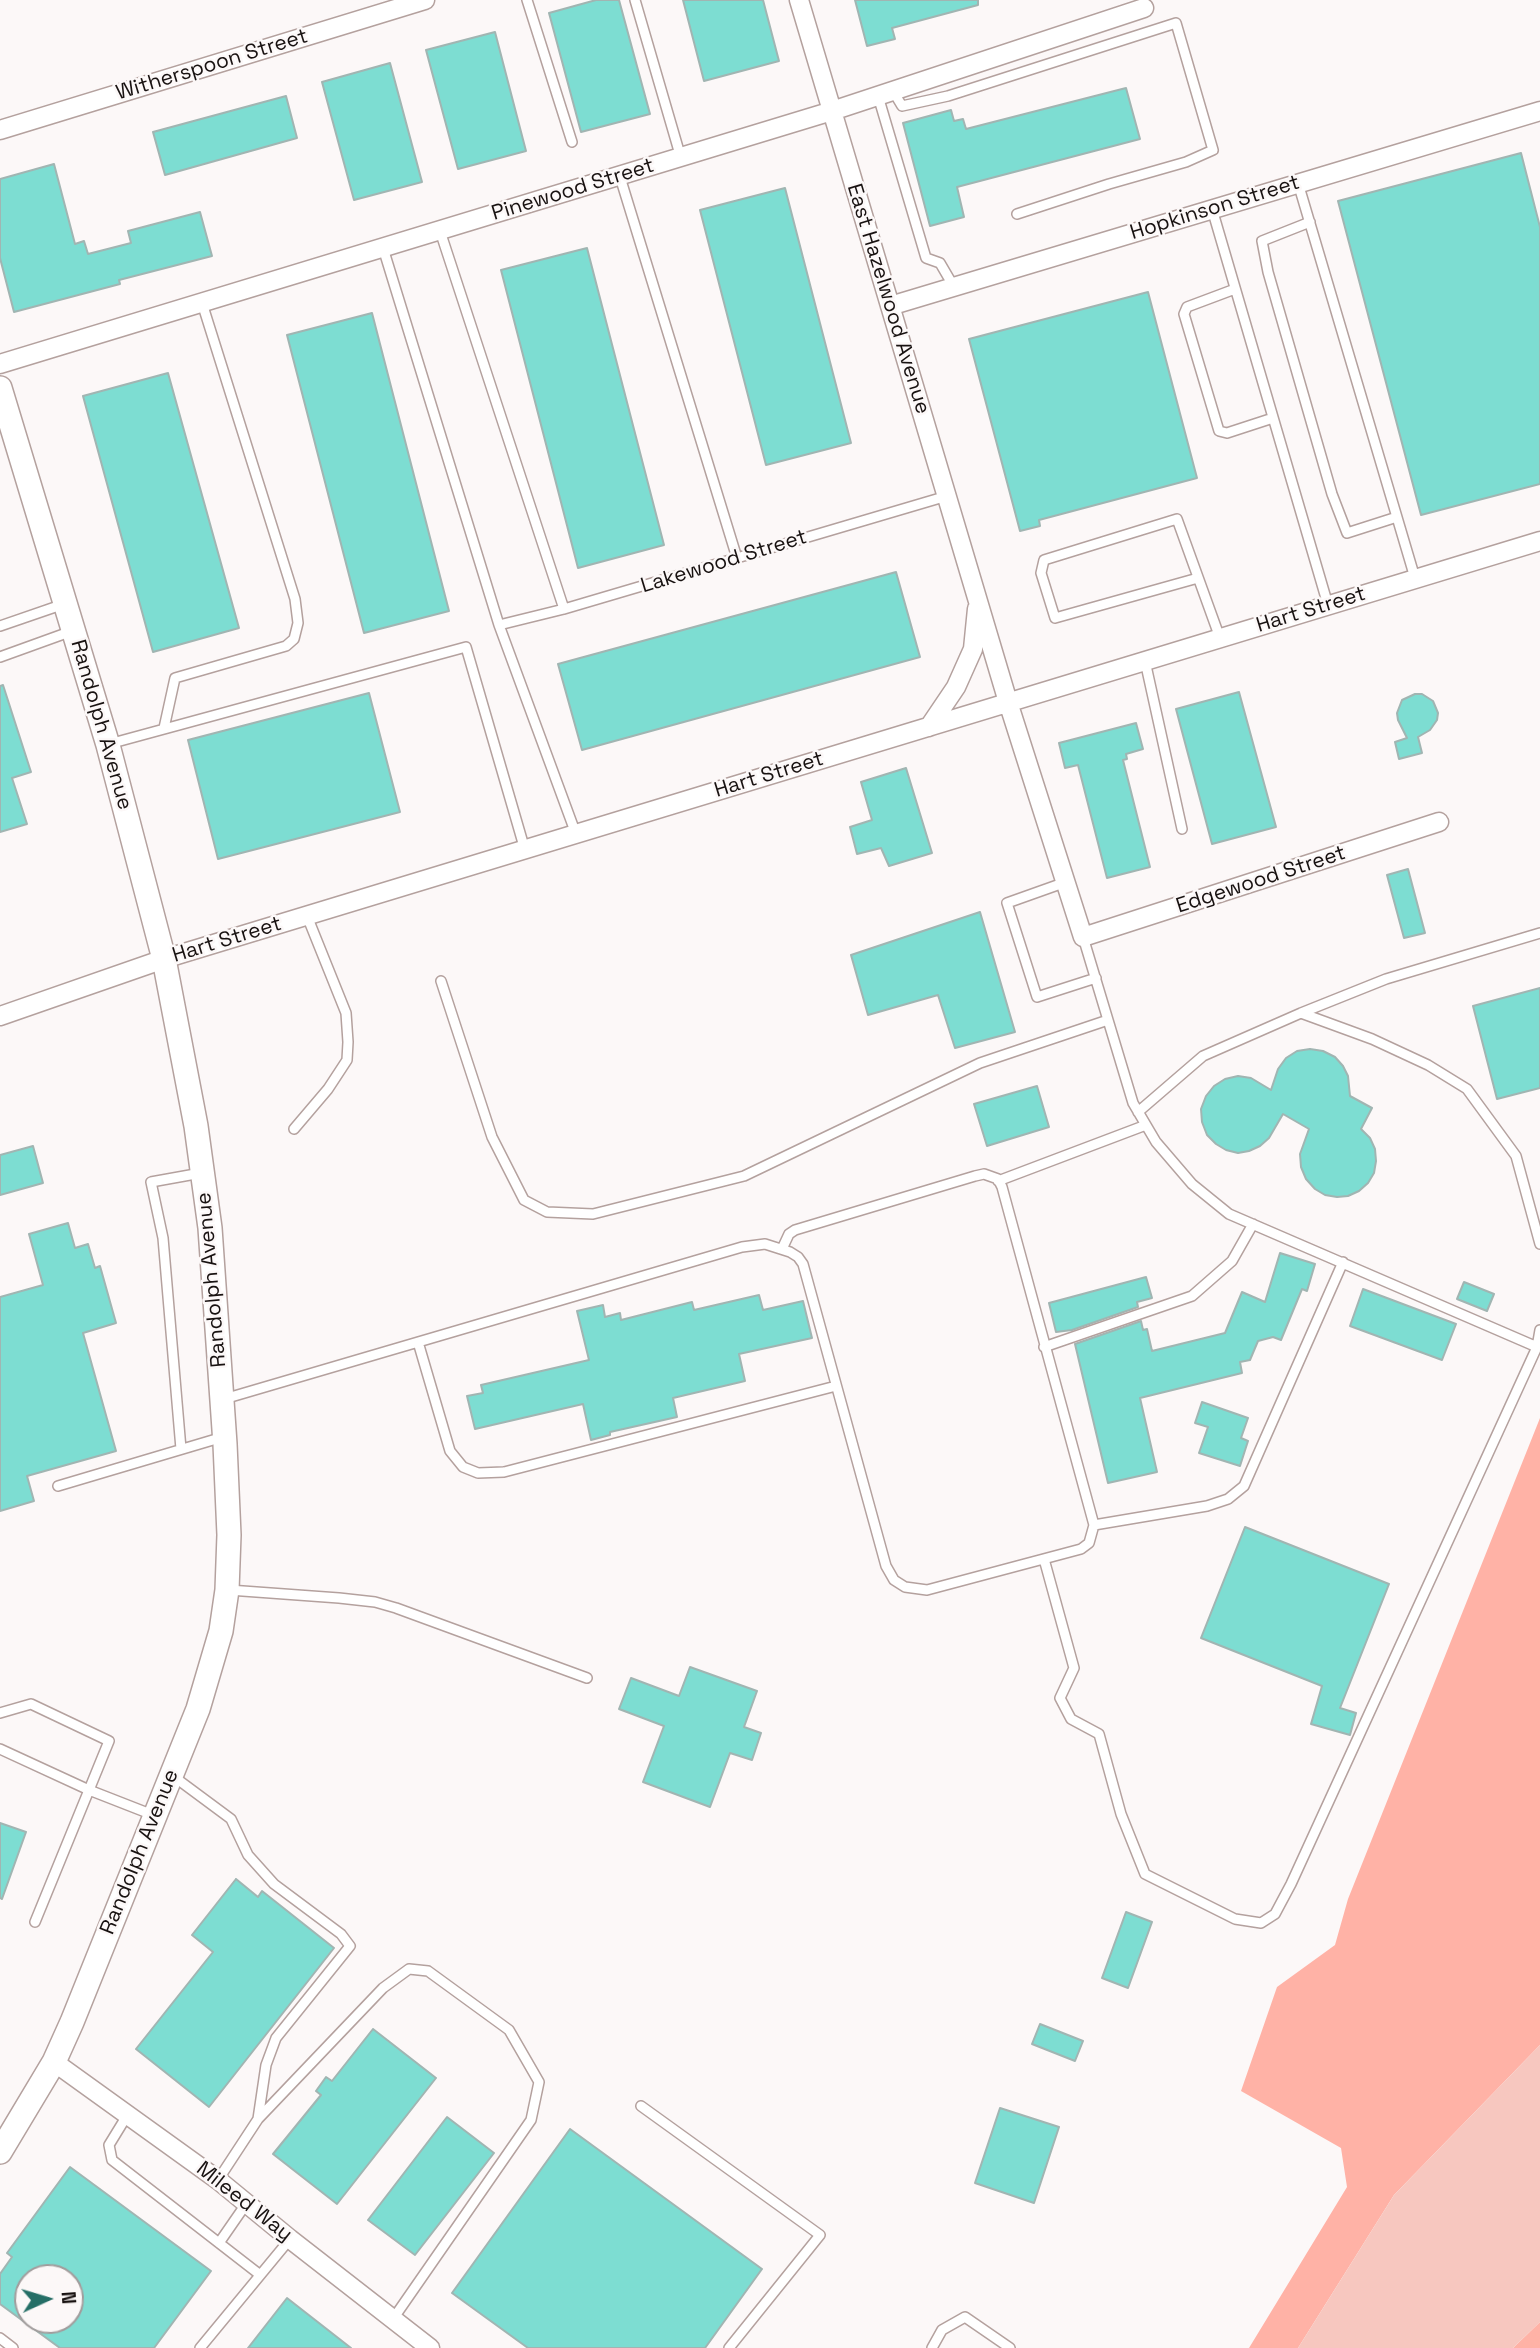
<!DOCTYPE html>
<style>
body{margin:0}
#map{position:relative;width:1540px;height:2348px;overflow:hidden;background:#fcf8f8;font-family:"Space Grotesk",sans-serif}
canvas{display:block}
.north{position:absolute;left:14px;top:2264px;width:70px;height:70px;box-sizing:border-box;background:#fcf8f8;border:2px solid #a19c9c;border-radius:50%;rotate:86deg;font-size:19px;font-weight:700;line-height:28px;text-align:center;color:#181211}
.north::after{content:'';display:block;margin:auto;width:24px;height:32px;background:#256e66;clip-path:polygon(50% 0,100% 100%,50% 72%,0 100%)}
</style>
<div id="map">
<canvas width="1540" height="2348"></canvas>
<div class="north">N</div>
</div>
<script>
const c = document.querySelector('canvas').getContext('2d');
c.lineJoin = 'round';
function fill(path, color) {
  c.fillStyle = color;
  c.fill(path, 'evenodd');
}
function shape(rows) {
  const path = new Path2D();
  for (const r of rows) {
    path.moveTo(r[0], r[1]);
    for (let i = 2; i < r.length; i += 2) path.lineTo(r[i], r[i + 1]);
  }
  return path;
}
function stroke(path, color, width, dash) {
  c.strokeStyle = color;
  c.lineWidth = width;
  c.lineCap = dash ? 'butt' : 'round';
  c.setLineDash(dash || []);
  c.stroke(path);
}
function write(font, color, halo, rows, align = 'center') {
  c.font = font + ' "Space Grotesk",sans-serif';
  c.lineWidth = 5;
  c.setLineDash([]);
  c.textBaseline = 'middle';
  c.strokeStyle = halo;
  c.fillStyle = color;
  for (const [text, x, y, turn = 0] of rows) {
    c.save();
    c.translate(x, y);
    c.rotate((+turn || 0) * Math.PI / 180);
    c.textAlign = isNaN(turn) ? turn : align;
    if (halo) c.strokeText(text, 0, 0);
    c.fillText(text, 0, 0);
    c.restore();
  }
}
fill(shape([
 [1540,1418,1540,2045,1394,2195,1298,2348,1249,2348,1347,2187,1341,2148,1241,2091,1277,1987,1335,1945,1348,1899],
 [1540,2322,1540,2348,1513,2348]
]), '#ffb2a6');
fill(shape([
 [1540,2045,1540,2322,1513,2348,1298,2348,1394,2195]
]), '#f7c7bf');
const building = shape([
 [596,0,619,0,650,114,581,132,549,13,596,0],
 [683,0,763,0,779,61,704,81,683,0],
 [855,0,978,0,978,5,892,28,895,39,867,46,855,0],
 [495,32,526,151,458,169,426,50,495,32],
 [390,63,422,182,354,200,322,82,390,63],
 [1126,88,1140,139,957,187,964,217,930,226,903,123,951,110,954,121,963,119,966,129,1126,88],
 [286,96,297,138,165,175,153,132,286,96],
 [1521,153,1540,227,1540,484,1421,515,1338,201,1521,153],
 [54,164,75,244,84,241,88,254,131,243,128,231,200,212,212,256,119,280,120,284,14,312,0,258,0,179,54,164],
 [785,188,851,443,766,465,700,210,785,188],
 [587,248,664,545,578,568,501,270,587,248],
 [1148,292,1197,478,1039,520,1040,526,1020,531,969,339,1148,292],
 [372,313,449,611,364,633,287,335,372,313],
 [168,373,239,628,153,652,83,396,168,373],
 [896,572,920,657,582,750,558,664,896,572],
 [3,685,31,772,12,778,27,824,0,832,0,686,3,685],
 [1239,692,1276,827,1212,844,1176,709,1239,692],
 [369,693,400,812,218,859,188,740,369,693],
 [1415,694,1422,694,1433,701,1438,713,1437,720,1430,730,1418,737,1422,753,1399,759,1395,742,1407,738,1398,720,1397,713,1402,700,1415,694],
 [1136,723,1143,749,1126,754,1127,759,1123,760,1150,867,1107,878,1078,765,1065,768,1059,743,1136,723],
 [906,768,932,853,889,866,881,848,857,854,850,827,872,820,861,782,906,768],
 [1408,869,1425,933,1404,938,1387,875,1408,869],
 [980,912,1015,1032,955,1048,938,995,868,1015,851,955,980,912],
 [1540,988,1540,1088,1497,1099,1473,1006,1540,988],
 [1310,1049,1323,1051,1335,1057,1343,1066,1348,1076,1350,1096,1372,1108,1361,1129,1370,1138,1375,1149,1376,1161,1374,1173,1368,1183,1359,1191,1348,1196,1337,1197,1325,1195,1315,1189,1306,1179,1301,1167,1300,1154,1309,1129,1283,1114,1269,1138,1260,1146,1249,1151,1238,1153,1226,1150,1216,1144,1207,1135,1202,1122,1201,1109,1206,1096,1214,1086,1225,1079,1238,1076,1251,1078,1271,1090,1278,1069,1286,1058,1297,1051,1310,1049],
 [1037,1086,1049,1127,987,1146,974,1104,1037,1086],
 [33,1146,43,1183,0,1195,0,1155,33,1146],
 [68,1223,75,1248,88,1244,95,1268,100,1266,116,1323,83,1333,116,1451,27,1476,34,1501,0,1511,0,1297,43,1285,29,1234,68,1223],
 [1280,1253,1315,1264,1307,1291,1302,1289,1281,1340,1273,1337,1258,1341,1250,1360,1240,1362,1242,1373,1140,1398,1157,1472,1108,1483,1075,1344,1141,1321,1143,1330,1147,1329,1152,1351,1225,1333,1242,1292,1265,1302,1280,1253],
 [1146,1277,1152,1298,1137,1302,1138,1307,1072,1330,1056,1332,1049,1303,1146,1277],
 [1464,1282,1494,1294,1487,1311,1457,1299,1464,1282],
 [1363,1289,1456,1324,1442,1360,1350,1326,1363,1289],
 [759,1295,763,1310,803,1301,812,1338,739,1354,745,1381,673,1398,677,1417,610,1432,610,1435,591,1440,583,1404,475,1429,467,1396,483,1393,481,1385,589,1360,577,1311,603,1305,605,1317,620,1313,621,1320,692,1302,694,1310,759,1295],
 [1202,1402,1248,1418,1241,1438,1248,1441,1240,1466,1199,1453,1208,1427,1195,1423,1202,1402],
 [1245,1527,1389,1584,1340,1708,1356,1713,1350,1735,1311,1724,1322,1686,1201,1638,1245,1527],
 [690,1667,757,1691,744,1727,761,1733,752,1760,730,1753,710,1807,643,1782,664,1726,619,1709,631,1678,679,1696,690,1667],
 [0,1823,26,1832,2,1899,0,1898,0,1823],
 [236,1879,258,1897,262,1891,334,1948,209,2107,136,2049,213,1952,192,1935,236,1879],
 [1126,1912,1152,1922,1128,1988,1102,1978,1126,1912],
 [1040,2024,1083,2041,1075,2061,1032,2044,1040,2024],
 [373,2029,436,2078,337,2204,273,2154,321,2095,316,2091,326,2077,332,2081,373,2029],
 [1000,2108,1059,2127,1034,2203,975,2183,1000,2108],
 [447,2117,494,2153,415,2255,368,2220,447,2117],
 [570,2129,762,2269,705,2348,528,2348,452,2293,570,2129],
 [70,2167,211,2271,154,2348,60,2348,0,2304,0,2274,12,2257,7,2253,70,2167],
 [28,2278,70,2278,70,2320,28,2320,28,2278],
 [287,2298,351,2348,248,2348,287,2298]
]);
fill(building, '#7dddd2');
stroke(building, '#a1b5b2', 2);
const service = shape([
 [527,0,572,142],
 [635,0,681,158],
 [893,91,902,106,948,96,1176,23,1213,150,1186,162,1109,184,1017,214],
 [878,96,926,258,940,263,954,287],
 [620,177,737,558],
 [1298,183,1415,578],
 [1212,209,1328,605],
 [1310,222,1262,241,1268,272,1332,494,1347,533,1397,517],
 [440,231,564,609],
 [383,248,499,625,576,834],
 [1235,289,1187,307,1184,314,1219,431,1227,433,1273,418],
 [1198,578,1055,618,1041,573,1044,560,1177,519,1220,638],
 [499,625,564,609,947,496],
 [0,626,64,604],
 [0,657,72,631],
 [1145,661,1182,829],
 [164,728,175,678,286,646,294,639,298,623,295,599,202,303],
 [109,744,466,647,525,850],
 [1066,882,1007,903,1037,997,1096,978],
 [1083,937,1133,1103,1156,1142,1192,1184,1229,1214,1537,1347,1540,1330],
 [441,981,492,1137,524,1200,547,1212,593,1214,744,1176,980,1063,1108,1020],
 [1301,1013,1386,979,1540,933],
 [1138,1112,1203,1056,1301,1013,1372,1039,1428,1065,1467,1089,1516,1156,1540,1244],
 [294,1129,328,1089,347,1060,348,1042,346,1013,307,916],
 [998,1181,1146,1125],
 [418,1342,450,1451,463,1467,478,1473,504,1472,836,1386],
 [1044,1347,1192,1296,1232,1261,1253,1224],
 [224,1399,742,1247,765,1244,790,1252,798,1257,803,1264,886,1566,894,1580,905,1587,927,1590,1081,1549,1089,1543,1094,1525,1002,1187,998,1179,984,1174,975,1176,795,1230,789,1234,782,1249],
 [181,1449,163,1238,151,1182,201,1173],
 [58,1486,223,1437],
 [1094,1525,1207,1506,1228,1499,1244,1486,1343,1262],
 [1044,1559,1074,1668,1060,1698,1071,1719,1099,1734,1121,1814,1145,1874,1235,1919,1261,1923,1275,1914,1291,1884,1537,1347],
 [229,1590,339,1598,375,1602,396,1608,587,1678],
 [0,1713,31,1704,109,1741,89,1790,153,1815],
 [0,1749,89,1790,35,1922],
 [173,1776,231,1819,248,1855,274,1884,341,1934,350,1946,276,2038,266,2065,258,2119],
 [641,2106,820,2235,729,2348],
 [128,2114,109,2145,112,2160,259,2274],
 [218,2180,258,2119,383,1988,409,1969,428,1971,509,2030,539,2082,531,2120,393,2319],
 [219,2243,246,2204],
 [0,2338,13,2348],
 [200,2348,290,2239],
 [932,2348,942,2330,965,2317,1010,2348]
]);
const minor = shape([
 [799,0,1008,702,1083,937,1439,822],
 [0,130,425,0],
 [890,306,1540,111],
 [0,364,832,111,1144,8],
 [929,727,956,687,973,649,977,609],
 [0,1016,164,959,1540,541],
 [54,2062,218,2180,290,2239,430,2348]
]);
const secondary = shape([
 [0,388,108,745,164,959,196,1126,210,1228,225,1444,229,1535,227,1590,221,1631,198,1709,72,2022,54,2062,0,2152]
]);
stroke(service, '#b4a19e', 12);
stroke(minor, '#b4a19e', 21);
stroke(secondary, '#b4a19e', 26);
stroke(service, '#fff', 9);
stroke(minor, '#fff', 18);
stroke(secondary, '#fff', 23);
write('21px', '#181211', '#fcf8f8', [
 ["Witherspoon Street",212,65,-17],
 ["Pinewood Street",573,190,-17],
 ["Hopkinson Street",1215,208,-17],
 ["East Hazelwood Avenue",888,299,73],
 ["Lakewood Street",724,562,-17],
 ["Hart Street",1311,610,-17],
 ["Randolph Avenue",101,725,74],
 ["Hart Street",769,775,-17],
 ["Edgewood Street",1261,880,-18],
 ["Hart Street",227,940,-17],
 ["Randolph Avenue",212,1280,-95],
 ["Randolph Avenue",140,1852,-68],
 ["Mileed Way",244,2202,38]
]);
</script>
